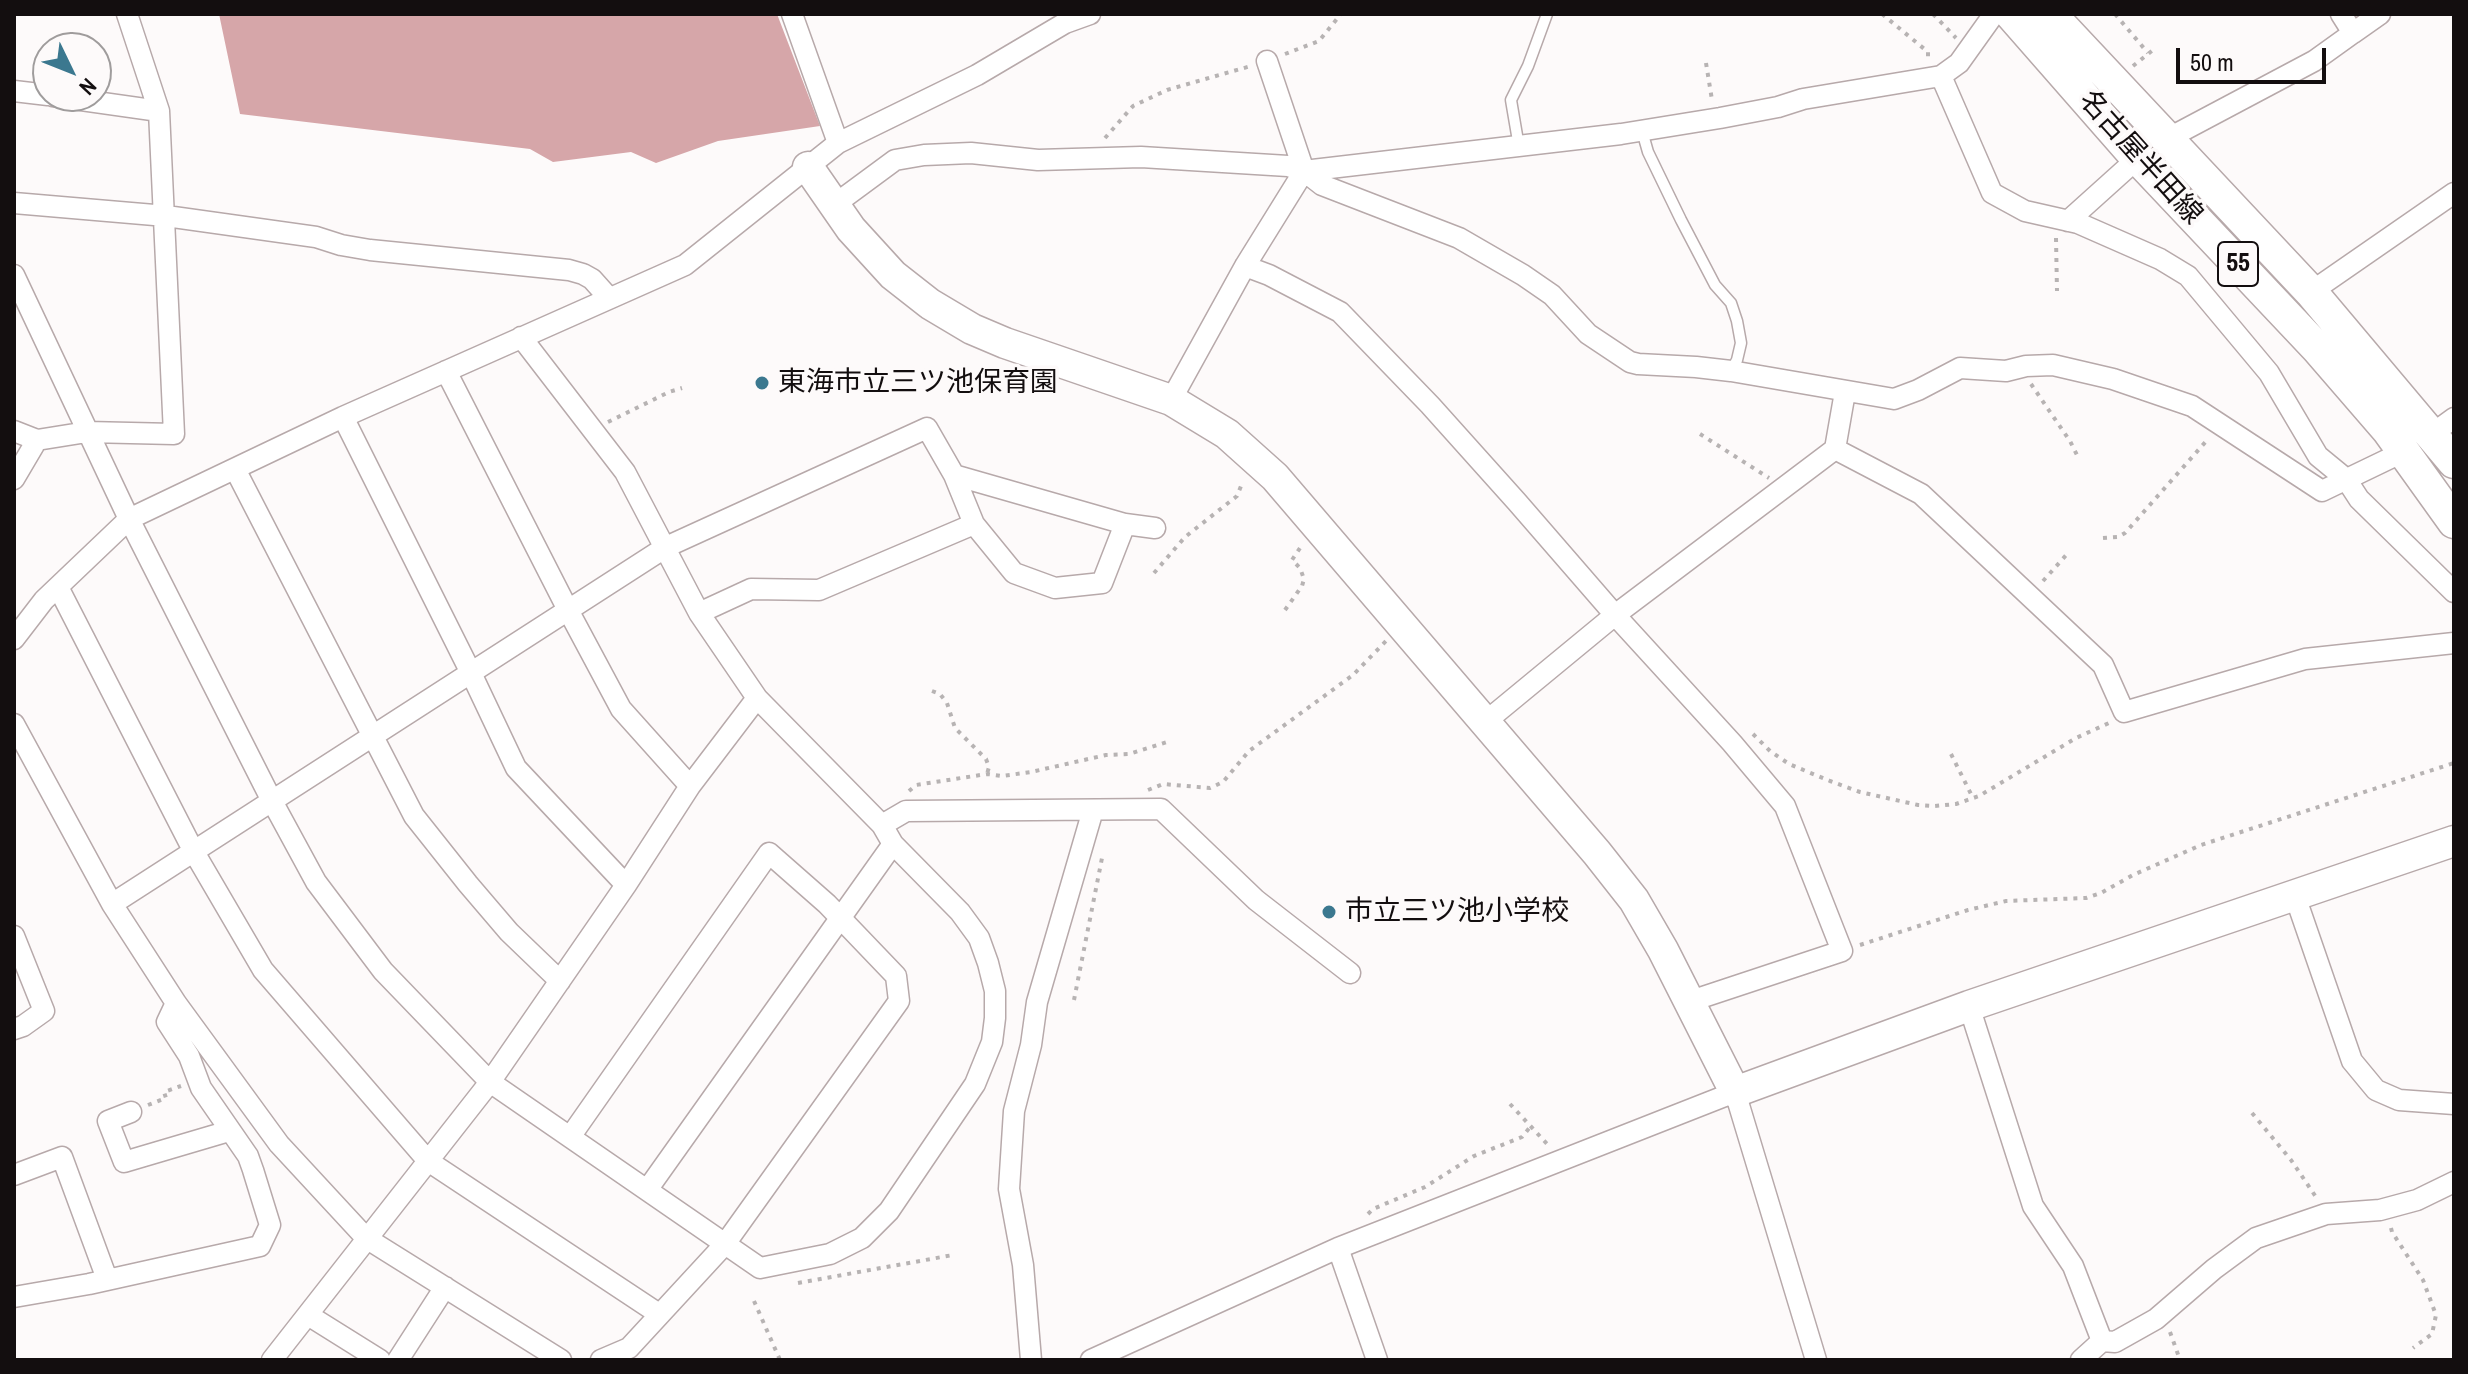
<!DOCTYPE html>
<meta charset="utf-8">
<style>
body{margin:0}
#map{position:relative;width:2468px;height:1374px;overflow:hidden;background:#fdfafa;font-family:"Archivo Narrow",sans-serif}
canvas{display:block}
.frame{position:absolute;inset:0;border:16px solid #130e0f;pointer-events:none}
.north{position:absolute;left:32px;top:32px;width:80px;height:80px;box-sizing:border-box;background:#fdfafa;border:2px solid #9f9c9c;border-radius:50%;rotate:133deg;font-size:22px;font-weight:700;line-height:32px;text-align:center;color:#130e0f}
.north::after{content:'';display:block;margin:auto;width:28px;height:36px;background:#3b788f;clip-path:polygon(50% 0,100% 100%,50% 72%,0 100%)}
.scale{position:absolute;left:2176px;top:48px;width:150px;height:36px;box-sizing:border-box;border:4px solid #130e0f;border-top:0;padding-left:10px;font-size:24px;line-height:28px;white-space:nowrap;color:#130e0f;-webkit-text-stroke:6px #fdfafa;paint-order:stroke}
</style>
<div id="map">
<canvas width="2468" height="1374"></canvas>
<div class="frame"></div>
<div class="north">N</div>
<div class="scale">50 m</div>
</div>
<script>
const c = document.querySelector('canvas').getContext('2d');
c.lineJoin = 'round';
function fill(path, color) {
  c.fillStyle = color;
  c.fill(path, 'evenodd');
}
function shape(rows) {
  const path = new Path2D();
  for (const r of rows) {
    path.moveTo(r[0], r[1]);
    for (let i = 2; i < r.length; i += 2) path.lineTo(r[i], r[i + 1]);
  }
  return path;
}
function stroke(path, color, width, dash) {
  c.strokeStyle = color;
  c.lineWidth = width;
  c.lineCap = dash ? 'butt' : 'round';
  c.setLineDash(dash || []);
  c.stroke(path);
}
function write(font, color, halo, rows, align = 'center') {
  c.font = font + ' "Archivo Narrow","Noto Sans JP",sans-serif';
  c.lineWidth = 7;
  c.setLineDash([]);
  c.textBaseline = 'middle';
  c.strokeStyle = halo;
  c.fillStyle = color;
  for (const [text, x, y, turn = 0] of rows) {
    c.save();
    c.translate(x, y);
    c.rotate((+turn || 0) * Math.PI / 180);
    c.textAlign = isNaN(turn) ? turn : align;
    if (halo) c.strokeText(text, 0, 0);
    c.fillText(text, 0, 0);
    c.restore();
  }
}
fill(shape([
 [219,14,777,14,820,126,718,141,656,163,631,152,553,162,530,149,240,114]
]), '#d6a6a9');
const lane = shape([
 [1642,131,1648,152,1681,220,1715,285,1731,303,1737,321,1741,343,1737,360,1731,371],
 [1519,147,1511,100,1528,66,1547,14]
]);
const street = shape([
 [792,14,838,143],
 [2341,14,2353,33,2380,14],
 [1267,61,1304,171],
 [1941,76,1992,193,2025,211,2078,223,2160,259,2188,276,2269,373,2318,456,2346,479,2359,499,2454,592],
 [14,91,48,95],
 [53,96,159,111],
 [2167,139,2314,61,2353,33],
 [1304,171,1621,134,1720,118,1778,107,1803,99,1941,76,1959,63,1994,14],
 [14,203,166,216,316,237,341,245,370,250,569,270,583,274,592,279,609,298],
 [834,205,895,160,924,155,971,153,1038,160,1141,157,1288,166,1304,171,1322,185,1459,238,1523,275,1552,295,1588,334,1630,362,1638,364,1696,367,1731,371,1894,399,1918,390,1960,368,2006,371,2026,366,2053,365,2113,379,2192,406,2322,491,2403,452],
 [2068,221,2138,158],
 [1245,266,1269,275,1340,312,1430,405,1517,502,1615,615,1732,743,1785,806,1842,951,1688,1002],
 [14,275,129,519,272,801,316,882,383,971,490,1082,760,1268,830,1254,862,1238,889,1211,975,1084,992,1042,995,1018,995,991,988,963,979,938,960,912,893,844,882,825,757,698,699,613,625,472,521,337],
 [2311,292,2454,193],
 [446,371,568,610,621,709,690,786],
 [1171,400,1245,266,1304,171],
 [343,417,470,671,516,768,626,885],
 [14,431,37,440,87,432,174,434,159,111,127,14],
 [2432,434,2454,418],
 [1835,449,1921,494,2103,665,2124,712,2305,659,2454,643],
 [235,469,414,816,468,884,509,932,560,981],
 [14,479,37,440],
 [974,524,954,475,1125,524],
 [58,587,194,852,263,970,428,1161,659,1314],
 [699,613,751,589,819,590,974,524,1014,573,1055,588,1102,583,1125,524,1155,528],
 [14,639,44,600,129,519,343,417,685,265,838,143,977,75,1065,23,1090,14],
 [1484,723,1615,615,1835,449,1845,392],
 [14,724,112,904,176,1003,279,1144,366,1238,561,1360],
 [882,825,906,811,1161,809,1256,900,1350,973],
 [2295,896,2352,1061,2376,1090,2399,1100,2454,1104],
 [112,904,666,547,927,428,954,475],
 [14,936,44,1011,23,1026,14,1029],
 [1969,1006,2033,1206,2073,1266,2102,1341,2081,1360],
 [131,1112,108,1121,124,1162,229,1131],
 [570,1137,769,853,827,904,896,976,899,1001,725,1244,629,1348,601,1360],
 [14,1175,62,1157,107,1279],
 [647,1190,893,844],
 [1338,1248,1377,1360],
 [14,1297,89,1284,260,1246,270,1225,253,1170,248,1156,201,1088,189,1056,167,1022,176,1003],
 [308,1315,380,1360],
 [2102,1341,2115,1342,2156,1319,2214,1269,2256,1238,2326,1214,2380,1210,2417,1200,2454,1182],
 [272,1360,490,1082,626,885,690,786,757,698],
 [398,1360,445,1287],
 [1031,1360,1023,1265,1009,1189,1014,1111,1031,1045,1037,1002,1093,810],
 [1091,1360,1338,1248,1735,1092,1816,1360]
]);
const secondary = shape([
 [808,167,851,229,893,275,930,304,972,329,1005,343,1171,400,1227,434,1275,477,1597,853,1634,900,1663,950,1735,1092,1969,1006,2454,841]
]);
const primary = shape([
 [2011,14,2131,151,2318,349,2388,430,2454,522],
 [2050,14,2311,292,2454,462]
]);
stroke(lane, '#b7a9aa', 13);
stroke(street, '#b7a9aa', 23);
stroke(secondary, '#b7a9aa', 33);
stroke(primary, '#b7a9aa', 35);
stroke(shape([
 [1882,14,1928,52,1928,58],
 [1933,14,1956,38],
 [2115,14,2148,53],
 [1285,54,1319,41,1341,14],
 [1706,63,1712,100],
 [2133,66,2153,50],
 [1105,138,1133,106,1167,90,1251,66],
 [2056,238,2057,291],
 [2031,384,2070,441,2079,459],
 [608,422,669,392,682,388],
 [1700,434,1769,478],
 [2103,538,2118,537,2125,533,2209,438],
 [1154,573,1185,537,1237,496,1243,481],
 [2043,581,2068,553],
 [1285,610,1302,586,1304,579,1300,568,1292,560,1302,545],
 [932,691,940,694,947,703,955,728,986,759,989,767,987,774],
 [1753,734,1770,751,1789,764,1830,781,1860,792,1918,805,1935,806,1956,804,1979,796,2076,738,2109,723],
 [1951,754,1973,798],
 [1148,790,1163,784,1210,788,1223,782,1249,751,1353,675,1386,641],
 [909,791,916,785,987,774,1002,776,1031,772,1106,755,1129,754,1167,742],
 [1860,945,1968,910,2006,901,2086,898,2101,893,2133,875,2201,845,2454,763],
 [1074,1000,1103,853],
 [1510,1104,1549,1146],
 [148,1105,166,1098,164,1092,181,1086],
 [2252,1113,2291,1160,2316,1197],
 [1368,1214,1373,1209,1425,1187,1474,1156,1522,1137,1531,1126],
 [2391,1228,2392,1232,2423,1280,2436,1315,2432,1334,2413,1348],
 [798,1283,953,1255],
 [754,1301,780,1360],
 [2170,1332,2180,1360]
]), '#b7b3b3', 4, [4, 6]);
stroke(lane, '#fff', 10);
stroke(street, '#fff', 20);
stroke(secondary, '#fff', 30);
stroke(primary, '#fff', 32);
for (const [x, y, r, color] of [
 [762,383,8,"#3b788f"],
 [1329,912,8,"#3b788f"]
]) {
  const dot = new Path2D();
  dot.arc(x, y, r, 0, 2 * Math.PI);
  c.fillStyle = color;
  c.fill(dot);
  stroke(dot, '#fdfafa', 3);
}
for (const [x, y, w] of [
 [2238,264,40]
]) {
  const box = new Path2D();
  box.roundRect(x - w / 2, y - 22, w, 44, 6);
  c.fillStyle = '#fdfafa';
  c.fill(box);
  stroke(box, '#130e0f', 2);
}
write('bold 26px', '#130e0f', null, [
 ["55",2238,264]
]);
write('28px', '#130e0f', '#fdfafa', [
 ["名古屋半田線",2140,158,48]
]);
write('28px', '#130e0f', '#fdfafa', [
 ["東海市立三ツ池保育園",778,383],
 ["市立三ツ池小学校",1345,912]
], 'left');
</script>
